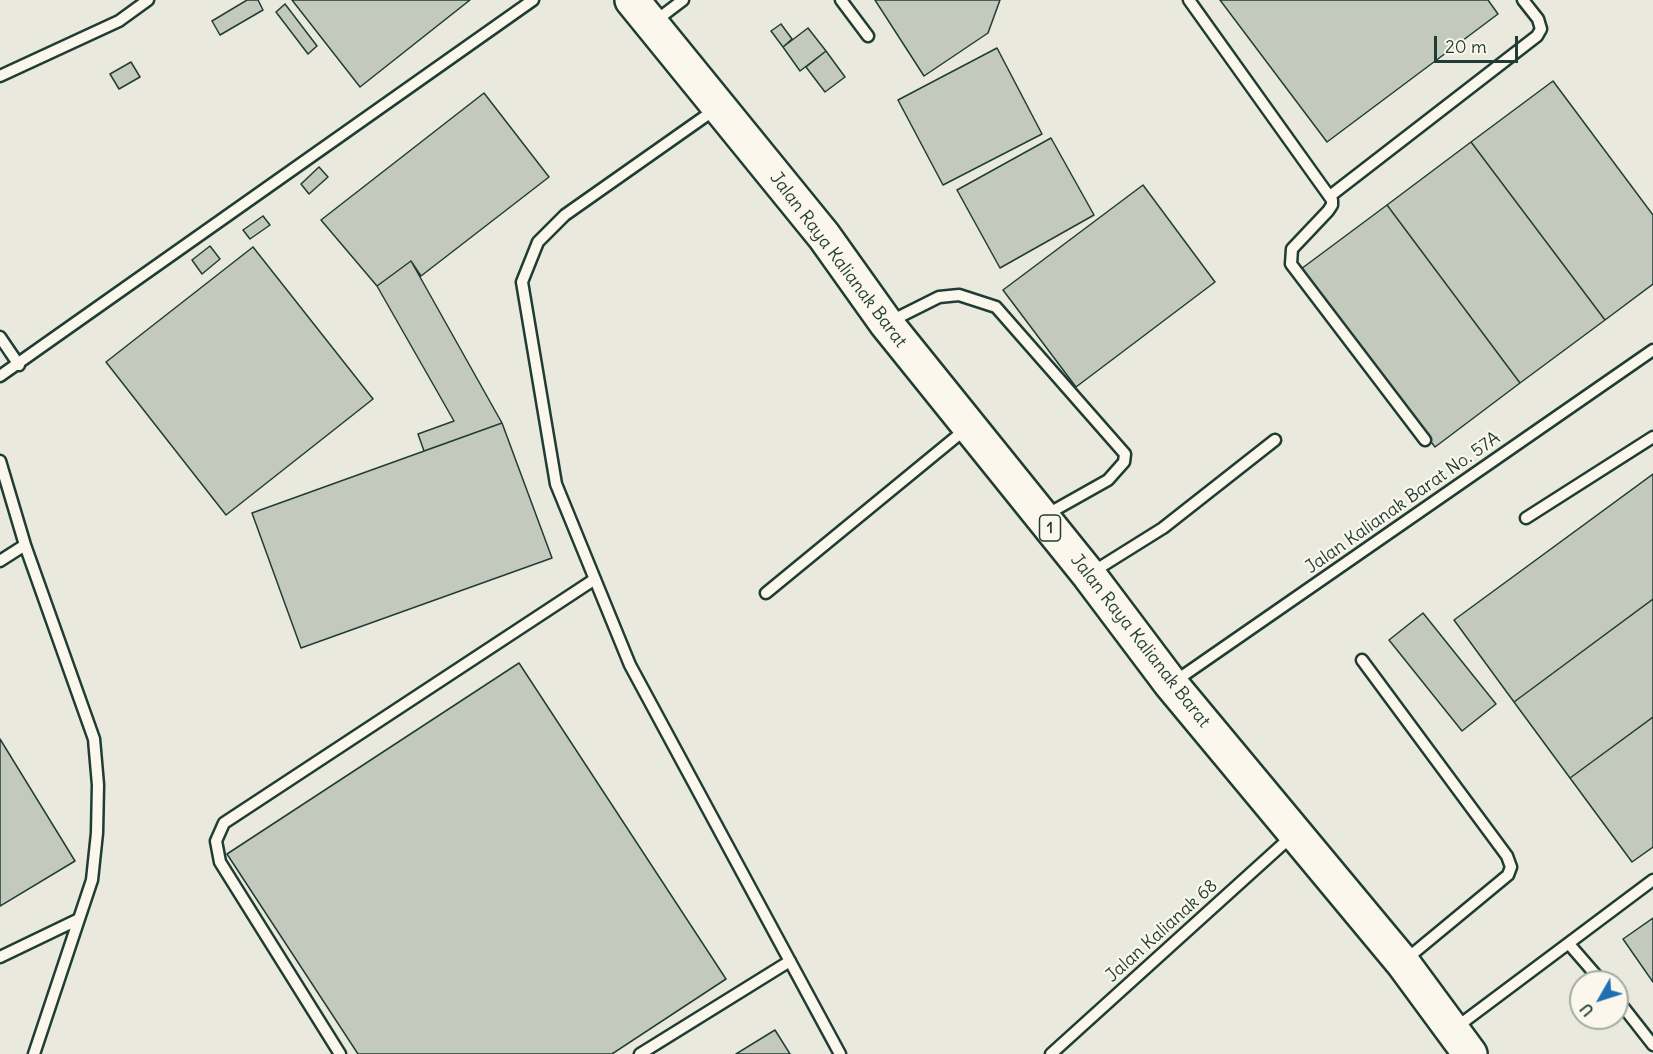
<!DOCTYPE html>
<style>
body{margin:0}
#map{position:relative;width:1653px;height:1054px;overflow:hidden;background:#fbf7ec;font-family:Delius,sans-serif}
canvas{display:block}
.north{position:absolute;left:1569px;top:970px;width:60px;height:60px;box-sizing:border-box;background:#fbf7ec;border:2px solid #a3ada2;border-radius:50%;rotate:231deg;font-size:16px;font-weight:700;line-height:24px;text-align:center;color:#1f3d34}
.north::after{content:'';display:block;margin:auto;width:21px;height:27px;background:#1f6fb2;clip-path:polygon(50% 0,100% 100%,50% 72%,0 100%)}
.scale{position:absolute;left:1434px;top:36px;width:84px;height:27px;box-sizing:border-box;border:3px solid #1f3d34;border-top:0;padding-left:8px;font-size:18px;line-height:21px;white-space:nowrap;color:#1f3d34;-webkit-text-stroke:4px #fbf7ec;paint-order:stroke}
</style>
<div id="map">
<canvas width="1653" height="1054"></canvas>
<div class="north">U</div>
<div class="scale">20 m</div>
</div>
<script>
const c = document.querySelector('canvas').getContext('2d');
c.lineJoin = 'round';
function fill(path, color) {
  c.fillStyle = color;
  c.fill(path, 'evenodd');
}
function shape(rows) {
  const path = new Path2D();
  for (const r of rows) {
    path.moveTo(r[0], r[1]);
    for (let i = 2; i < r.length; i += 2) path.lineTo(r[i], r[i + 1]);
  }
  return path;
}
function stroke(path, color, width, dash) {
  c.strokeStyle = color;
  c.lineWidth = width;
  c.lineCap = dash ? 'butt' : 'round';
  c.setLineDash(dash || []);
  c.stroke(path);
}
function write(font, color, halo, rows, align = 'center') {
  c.font = font + ' Delius,sans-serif';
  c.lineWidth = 4.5;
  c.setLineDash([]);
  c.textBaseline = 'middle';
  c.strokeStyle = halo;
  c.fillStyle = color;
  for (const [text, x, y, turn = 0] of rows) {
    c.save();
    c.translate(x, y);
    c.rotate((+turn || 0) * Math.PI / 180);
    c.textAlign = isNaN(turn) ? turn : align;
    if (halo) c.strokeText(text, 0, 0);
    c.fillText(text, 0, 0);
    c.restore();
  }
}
fill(shape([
 [0,0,1653,0,1653,1054,0,1054],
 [1581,982,1617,982,1617,1018,1581,1018]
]), '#eae9de');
const building = shape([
 [247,0,258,0,263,10,220,35,212,21,247,0],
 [292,0,470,0,360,87,292,0],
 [875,0,1000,0,988,33,924,76,875,0],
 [1220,0,1488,0,1498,14,1327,142,1220,0],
 [285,4,317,46,308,54,276,12,285,4],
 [781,24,792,39,783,47,771,31,781,24],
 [808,28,826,51,800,71,783,47,808,28],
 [997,48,1042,134,943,185,898,100,997,48],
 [826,51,845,77,825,92,806,67,826,51],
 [131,62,140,77,119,89,110,74,131,62],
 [1553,81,1653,215,1653,284,1605,320,1471,142,1553,81],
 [484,93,549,177,421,276,411,261,377,286,321,220,484,93],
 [1051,138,1094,215,1000,268,957,190,1051,138],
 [1471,142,1605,320,1520,383,1387,205,1471,142],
 [319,167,328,177,309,194,301,184,319,167],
 [1143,185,1215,282,1076,387,1003,290,1143,185],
 [1387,205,1520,383,1435,447,1301,269,1387,205],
 [263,216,270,225,250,239,243,230,263,216],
 [210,246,220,259,202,274,192,260,210,246],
 [253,247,373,399,226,515,106,362,253,247],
 [411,261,502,423,424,451,418,434,454,421,377,286,411,261],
 [502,423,552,558,301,648,252,513,502,423],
 [1653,474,1653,599,1514,702,1454,620,1653,474],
 [1653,599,1653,717,1570,778,1514,702,1653,599],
 [1423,613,1496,704,1462,731,1389,640,1423,613],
 [519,663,726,979,612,1054,358,1054,227,854,519,663],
 [1653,717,1653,847,1632,862,1570,778,1653,717],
 [0,739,75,861,0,906,0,739],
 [1653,918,1653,982,1623,939,1653,918],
 [775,1030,790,1054,736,1054,775,1030]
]);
fill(building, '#c4c9be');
stroke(building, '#1f3d34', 1.5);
const service = shape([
 [841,0,868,36],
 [1189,0,1332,200,1332,205,1328,211,1292,249,1291,264,1425,440],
 [654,22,683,0],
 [0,76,119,21,148,0],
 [717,108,565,215,538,242,522,282,556,484,630,665,840,1054],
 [1330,196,1537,36,1541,29,1538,19,1523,0],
 [889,322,939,297,959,295,996,307,1125,454,1124,462,1108,480,1044,516],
 [0,337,19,365],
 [0,376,533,0],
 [0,461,25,545,94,739,98,785,97,833,92,880,34,1054],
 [1526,518,1653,437],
 [0,561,25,545],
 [1091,573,1163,528,1275,440],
 [766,593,967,428],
 [1362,660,1507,856,1511,867,1508,875,1404,961],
 [1174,682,1653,350],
 [1569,944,1602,982],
 [0,957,79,919],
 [1617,999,1653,1045],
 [1454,1029,1653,880],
 [340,1054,220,862,216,841,224,823,595,579],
 [640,1054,790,961],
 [1051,1054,1293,835]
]);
const trunk = shape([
 [632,0,824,236,886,323,1089,575,1171,684,1403,963,1470,1054]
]);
stroke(service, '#1f3d34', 15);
stroke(trunk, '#1f3d34', 38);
stroke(service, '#fbf7ec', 10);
stroke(trunk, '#fbf7ec', 33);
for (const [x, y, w] of [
 [1050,528,21]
]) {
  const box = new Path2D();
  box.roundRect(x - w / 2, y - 13, w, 26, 4.5);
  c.fillStyle = '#fbf7ec';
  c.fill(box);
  stroke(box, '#1f3d34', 1.5);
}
write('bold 16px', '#1f3d34', null, [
 ["1",1050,528]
]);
write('18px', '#1f3d34', '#fbf7ec', [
 ["Jalan Raya Kalianak Barat",838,260,53],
 ["Jalan Kalianak Barat No. 57A",1403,503,-35],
 ["Jalan Raya Kalianak Barat",1140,641,52],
 ["Jalan Kalianak 68",1162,931,-42]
]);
</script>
